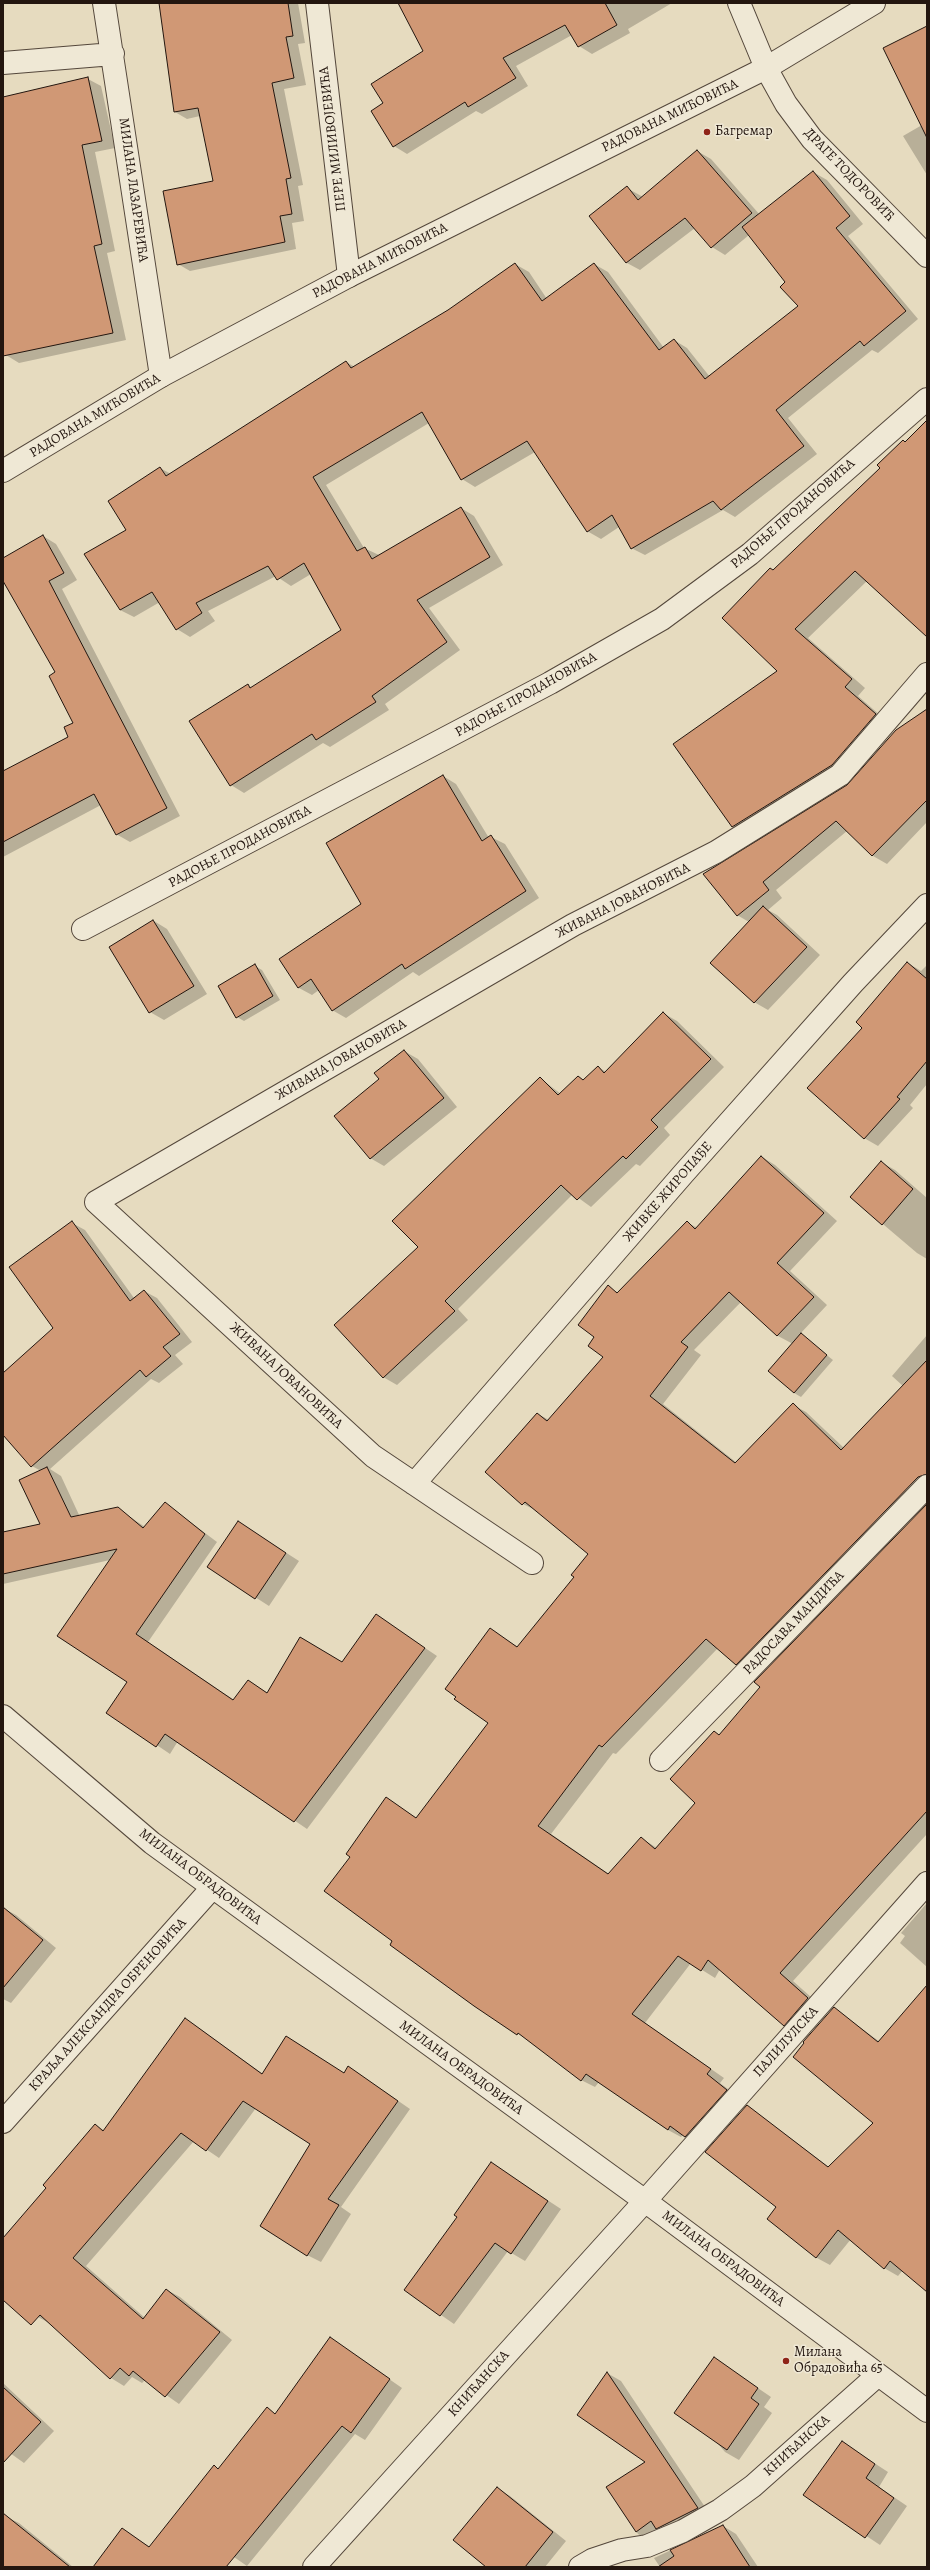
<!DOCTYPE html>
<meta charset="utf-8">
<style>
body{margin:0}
#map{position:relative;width:930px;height:2570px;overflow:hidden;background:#e6dbbf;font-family:Alegreya,serif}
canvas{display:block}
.frame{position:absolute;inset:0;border:4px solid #23160f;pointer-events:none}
</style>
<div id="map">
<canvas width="930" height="2570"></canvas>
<div class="frame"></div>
</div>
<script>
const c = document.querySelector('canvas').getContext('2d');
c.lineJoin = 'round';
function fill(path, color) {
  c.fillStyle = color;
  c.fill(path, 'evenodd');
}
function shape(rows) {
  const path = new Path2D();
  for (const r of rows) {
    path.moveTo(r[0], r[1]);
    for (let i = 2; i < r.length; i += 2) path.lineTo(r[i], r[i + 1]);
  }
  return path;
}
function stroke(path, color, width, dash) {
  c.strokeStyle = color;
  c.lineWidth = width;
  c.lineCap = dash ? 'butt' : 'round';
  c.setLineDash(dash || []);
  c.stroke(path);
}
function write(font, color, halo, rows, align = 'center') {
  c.font = font + ' Alegreya,serif';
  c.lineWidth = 3;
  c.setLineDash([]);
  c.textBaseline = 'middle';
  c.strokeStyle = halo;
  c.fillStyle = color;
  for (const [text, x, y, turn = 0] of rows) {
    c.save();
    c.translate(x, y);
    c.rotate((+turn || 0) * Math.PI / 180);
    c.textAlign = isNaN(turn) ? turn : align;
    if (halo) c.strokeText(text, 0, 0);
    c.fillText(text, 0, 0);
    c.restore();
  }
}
fill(shape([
 [160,3,298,3,305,43,298,44,306,85,284,89,303,185,298,186,304,221,292,223,296,249,190,271,178,264,214,182,200,116,187,119,175,112],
 [399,3,672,3,628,29,630,33,592,54,579,46,572,35,516,66,528,86,482,114,476,111,407,154,394,146,385,103,424,52],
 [927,27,927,175,903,136,922,125],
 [88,79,101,86,115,148,95,152,115,251,107,253,126,340,19,363,6,355,3,340,3,107],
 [697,151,711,159,760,215,813,172,827,180,863,224,848,236,918,319,878,353,872,350,788,418,817,454,735,517,723,510,645,555,631,548,619,527,601,539,587,531,535,452,475,487,462,479,429,423,326,485,364,548,379,555,461,508,474,516,503,565,429,608,460,650,385,704,389,710,330,747,323,743,244,793,231,785,248,685,252,688,342,630,311,574,291,586,276,576,208,611,215,621,190,637,177,629,160,602,134,617,120,610,128,531,160,468,171,474,346,362,355,367,449,310,515,264,529,272,547,299,594,264,608,272,664,348,674,340,687,348,710,377,799,306,787,282,749,235,725,255,712,247,695,228,640,270,627,263,591,216,627,188,643,197],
 [927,422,927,635,867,581,808,638,865,688,858,696,889,723,747,834,733,826,675,744,779,671,774,571],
 [43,536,56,544,77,580,62,589,180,816,130,842,116,834,101,805,3,857,3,772,70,737,74,723,57,673,3,579,3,559],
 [927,710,927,822,887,864,873,856,847,831,776,890,782,898,768,910,777,915,820,955,768,1010,754,1002,749,922,737,915,704,874,847,786],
 [443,776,456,784,489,838,491,837,505,844,539,898,419,976,413,972,346,1018,332,1010,319,990,312,995,299,988,280,960,362,904],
 [154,921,167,929,207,994,164,1020,150,1012],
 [908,963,921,971,927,965,927,1084,910,1105,913,1108,878,1146,864,1138,864,1028],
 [255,966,262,970,280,1000,244,1021,237,1017],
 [663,1013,677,1021,724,1067,664,1128,670,1135,640,1166,636,1164,591,1207,573,1194,458,1309,468,1320,397,1385,383,1377,420,1247,540,1078,561,1094,579,1077,584,1080,598,1067,606,1072],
 [404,1051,418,1059,457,1107,384,1166,370,1158,380,1079],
 [762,1157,775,1165,837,1221,790,1271,827,1305,800,1334,833,1360,801,1397,794,1393,793,1344,778,1336,741,1302,694,1350,701,1355,663,1404,737,1463,793,1405,806,1412,844,1448,903,1386,892,1376,927,1335,927,1489,750,1672,736,1664,718,1648,616,1754,613,1753,551,1834,609,1874,641,1838,657,1848,697,1803,714,1732,720,1735,927,1505,927,1834,793,1981,821,2006,798,2032,784,2025,720,1969,715,1978,691,1963,645,2023,724,2078,720,2083,740,2098,699,2144,683,2135,681,2137,668,2130,599,2082,595,2087,581,2080,531,2042,474,2005,394,1941,351,1856,386,1799,417,1818,490,1723,490,1629,518,1647,576,1577,590,1554,537,1511,523,1504,538,1414,549,1420,604,1357,596,1337,608,1287,619,1293,688,1223,698,1228],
 [881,1162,895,1170,927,1198,927,1259,917,1253,851,1197],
 [72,1223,85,1230,134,1298,144,1291,157,1298,192,1342,175,1355,183,1364,159,1383,151,1379,50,1469,61,1476,80,1517,117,1508,145,1527,165,1503,217,1542,148,1642,234,1700,248,1681,268,1693,343,1663,376,1615,437,1656,307,1829,178,1741,170,1754,108,1712,128,1682,110,1560,3,1584,3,1533,41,1525,41,1471,32,1466,3,1434,3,1374,54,1328],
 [238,1522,299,1561,269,1606,208,1567],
 [927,1903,927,1967,900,1943,905,1936,901,1933],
 [3,1908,16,1915,56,1948,11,2003,3,1999],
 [927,1987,927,2291,903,2270,898,2276,884,2268,851,2239,830,2265,817,2258,768,2219,778,2207,747,2106,829,2167,874,2123,834,2008,880,2042],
 [186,2019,263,2074,344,2074,349,2067,410,2109,341,2207,351,2214,321,2262,307,2255,312,2143,256,2108,219,2158,194,2141,86,2266,145,2318,167,2290,180,2297,232,2340,179,2404,145,2380,142,2383,132,2377,124,2386,111,2378,51,2324,38,2317,3,2288,3,2239,47,2188,96,2125,105,2131],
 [491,2163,561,2209,525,2261,508,2251,454,2324,405,2290,459,2217],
 [330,2338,402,2388,365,2440,355,2434,247,2566,218,2546,203,2567,94,2567,122,2529,150,2547,214,2467,219,2469,267,2409,276,2414],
 [714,2358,771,2397,764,2407,772,2413,739,2460,725,2452,683,2403],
 [607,2373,621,2381,711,2516,652,2542,638,2534,608,2487,647,2462],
 [3,2383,54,2431,24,2463,3,2448],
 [842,2442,888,2472,879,2487,907,2506,880,2545,805,2495],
 [497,2488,510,2496,566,2541,545,2567,488,2567],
 [5,2516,19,2523,73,2567,3,2567,3,2519],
 [723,2526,736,2534,758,2567,660,2567,654,2558]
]), '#0003');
const building = shape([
 [159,3,288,3,293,36,286,37,294,78,272,83,291,178,286,179,292,214,280,216,285,242,177,265,163,191,213,181,198,108,174,112,159,3],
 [398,3,605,3,617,25,578,47,565,25,503,58,516,78,468,107,465,102,393,147,371,111,383,103,371,84,423,51,398,3],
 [927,26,927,138,883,48,927,26],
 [88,77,102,141,82,145,102,244,94,246,113,333,3,356,3,97,88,77],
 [697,150,752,213,711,248,685,218,626,263,589,216,627,186,638,200,697,150],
 [813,171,850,216,836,228,906,311,864,346,860,341,776,410,804,446,721,510,713,501,631,549,612,515,587,532,527,441,461,480,422,412,313,477,357,551,365,547,372,559,461,507,490,557,417,600,447,642,372,696,376,702,316,740,312,734,230,786,189,721,248,684,250,688,341,630,304,563,277,580,268,566,196,603,202,613,176,630,152,592,120,610,84,554,126,530,108,501,160,467,166,476,346,361,351,368,448,310,515,263,542,301,594,263,659,350,674,339,705,379,798,306,780,287,785,282,742,227,813,171],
 [927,420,927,637,855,571,795,629,852,679,845,687,876,714,832,765,732,827,673,744,777,671,722,618,770,568,773,570,880,468,877,465,903,440,905,442,927,420],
 [43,535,64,573,49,581,167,808,116,835,94,794,3,842,3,771,68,737,64,727,73,723,49,676,55,672,3,581,3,558,43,535],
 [927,709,927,800,872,856,836,821,763,882,769,890,737,916,703,874,847,785,896,730,927,709],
 [443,775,482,841,491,835,526,891,405,969,402,964,332,1011,311,979,298,988,279,959,361,904,326,843,443,775],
 [763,906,807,947,754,1003,710,963,763,906],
 [153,920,194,986,149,1013,109,947,153,920],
 [907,962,927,979,927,1061,897,1097,900,1099,864,1139,807,1088,862,1028,856,1022,907,962],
 [255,964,273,996,236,1018,218,986,255,964],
 [663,1012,711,1059,651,1120,658,1127,626,1159,623,1156,577,1200,561,1185,445,1301,455,1311,383,1378,334,1325,418,1247,392,1221,540,1077,558,1095,578,1076,583,1080,598,1066,604,1073,663,1012],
 [404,1050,444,1098,370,1159,334,1116,379,1079,374,1073,404,1050],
 [761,1156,824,1213,777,1263,814,1297,777,1336,729,1292,681,1342,688,1347,650,1396,735,1463,793,1403,841,1450,927,1360,927,1474,918,1477,736,1665,706,1639,602,1747,599,1745,538,1826,608,1874,641,1837,655,1849,695,1803,670,1779,714,1731,719,1735,760,1687,754,1682,927,1504,927,1811,780,1973,808,1998,784,2026,708,1960,701,1971,678,1956,632,2014,711,2069,707,2074,727,2090,685,2137,670,2126,668,2130,586,2074,581,2081,518,2033,517,2035,474,2006,390,1945,392,1941,324,1891,350,1857,346,1854,386,1797,416,1818,488,1723,454,1699,456,1697,445,1689,490,1628,517,1647,574,1577,571,1575,588,1554,525,1502,522,1505,485,1472,537,1413,547,1421,603,1357,588,1346,594,1337,578,1325,608,1285,617,1293,687,1221,695,1229,761,1156],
 [881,1161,913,1189,882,1225,850,1197,881,1161],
 [72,1221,130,1301,144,1290,180,1334,163,1347,171,1356,146,1377,140,1370,31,1467,3,1435,3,1373,53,1328,9,1267,72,1221],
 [801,1333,827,1355,794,1393,768,1371,801,1333],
 [47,1467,71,1517,118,1507,143,1528,165,1502,205,1534,136,1634,233,1700,248,1680,267,1693,300,1637,342,1662,376,1614,425,1648,294,1822,165,1734,156,1747,106,1713,127,1682,57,1636,117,1549,3,1574,3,1532,40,1524,19,1480,47,1467],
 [238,1521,286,1553,255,1599,207,1567,238,1521],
 [3,1907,43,1940,3,1988,3,1907],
 [927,1985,927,2292,890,2261,884,2269,838,2230,816,2258,767,2219,776,2207,705,2152,747,2105,828,2167,873,2123,793,2057,804,2043,803,2042,834,2007,878,2042,927,1985],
 [185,2018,262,2074,286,2036,344,2073,348,2066,398,2101,328,2199,339,2205,307,2256,260,2226,310,2144,243,2101,206,2151,181,2133,73,2258,143,2319,166,2289,220,2332,165,2397,133,2371,129,2376,120,2368,110,2379,40,2315,31,2325,3,2300,3,2238,46,2188,43,2185,95,2124,103,2131,185,2018],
 [491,2162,548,2201,511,2254,495,2243,440,2316,404,2290,457,2217,454,2215,491,2162],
 [330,2337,390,2379,351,2433,342,2426,226,2567,93,2567,122,2528,149,2547,214,2465,218,2469,267,2407,275,2414,330,2337],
 [714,2357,758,2388,751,2398,759,2404,727,2450,674,2413,714,2357],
 [607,2372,698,2508,656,2529,651,2521,636,2532,606,2487,645,2462,577,2415,607,2372],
 [3,2387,41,2422,3,2463,3,2387],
 [842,2441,875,2464,866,2478,894,2498,865,2538,803,2495,842,2441],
 [497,2487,553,2532,525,2567,486,2567,453,2540,497,2487],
 [3,2513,70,2567,3,2567,3,2513],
 [723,2525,750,2567,658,2567,674,2556,670,2550,723,2525]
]);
fill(building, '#d09875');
stroke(building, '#23160f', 1);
const minor = shape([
 [104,3,161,376],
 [317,3,349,276],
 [739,3,766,68,786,104,812,139,927,256],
 [3,63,113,54],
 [83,929,550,683,662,619,750,554,927,399],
 [414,1484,684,1173,853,983,927,905],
 [532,1563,373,1456,96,1202,573,925,716,852,840,775,927,674],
 [3,1716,152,1843,645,2201,927,2411],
 [661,1760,927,1486],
 [3,2122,212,1888],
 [314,2567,645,2201,927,1883],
 [580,2567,592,2560,622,2550,647,2546,683,2531,720,2510,753,2486,878,2375]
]);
const tertiary = shape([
 [3,471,161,376,349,276,766,68,874,3]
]);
stroke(minor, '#54473b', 24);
stroke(tertiary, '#54473b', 24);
stroke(minor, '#efe8d5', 22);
stroke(tertiary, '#efe8d5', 22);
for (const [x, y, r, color] of [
 [707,132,4,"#8f2418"],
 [786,2361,4,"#8f2418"]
]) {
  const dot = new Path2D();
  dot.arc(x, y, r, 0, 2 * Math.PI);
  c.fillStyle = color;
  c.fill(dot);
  stroke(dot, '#efe8d5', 1.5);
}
write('14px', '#23160f', '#efe8d5', [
 ["РАДОВАНА МИЋОВИЋА",670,116,-26],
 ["ПЕРЕ МИЛИВОЈЕВИЋА",333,139,-97],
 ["ДРАГЕ ТОДОРОВИЋ",849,175,46],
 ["МИЛАНА ЛАЗАРЕВИЋА",133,190,82],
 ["РАДОВАНА МИЋОВИЋА",380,261,-27],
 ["РАДОВАНА МИЋОВИЋА",95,416,-31],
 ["РАДОЊЕ ПРОДАНОВИЋА",793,514,-41],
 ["РАДОЊЕ ПРОДАНОВИЋА",526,695,-29],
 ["РАДОЊЕ ПРОДАНОВИЋА",240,847,-28],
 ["ЖИВАНА ЈОВАНОВИЋА",623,901,-27],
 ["ЖИВАНА ЈОВАНОВИЋА",341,1060,-30],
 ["ЖИВКЕ ЖИРОПАЂЕ",668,1192,-49],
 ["ЖИВАНА ЈОВАНОВИЋА",286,1376,43],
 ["РАДОСАВА МАНДИЋА",794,1623,-46],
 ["МИЛАНА ОБРАДОВИЋА",200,1877,37],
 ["КРАЉА АЛЕКСАНДРА ОБРЕНОВИЋА",108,2005,-48],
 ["ПАЛИЛУЛСКА",786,2042,-48],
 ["МИЛАНА ОБРАДОВИЋА",461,2068,36],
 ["МИЛАНА ОБРАДОВИЋА",723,2259,37],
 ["КНИЋАНСКА",479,2384,-48],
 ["КНИЋАНСКА",797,2446,-42]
]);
write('14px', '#23160f', '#efe8d5', [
 ["Багремар",715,132],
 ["Милана",794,2353],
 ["Обрадовића 65",794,2369]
], 'left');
</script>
